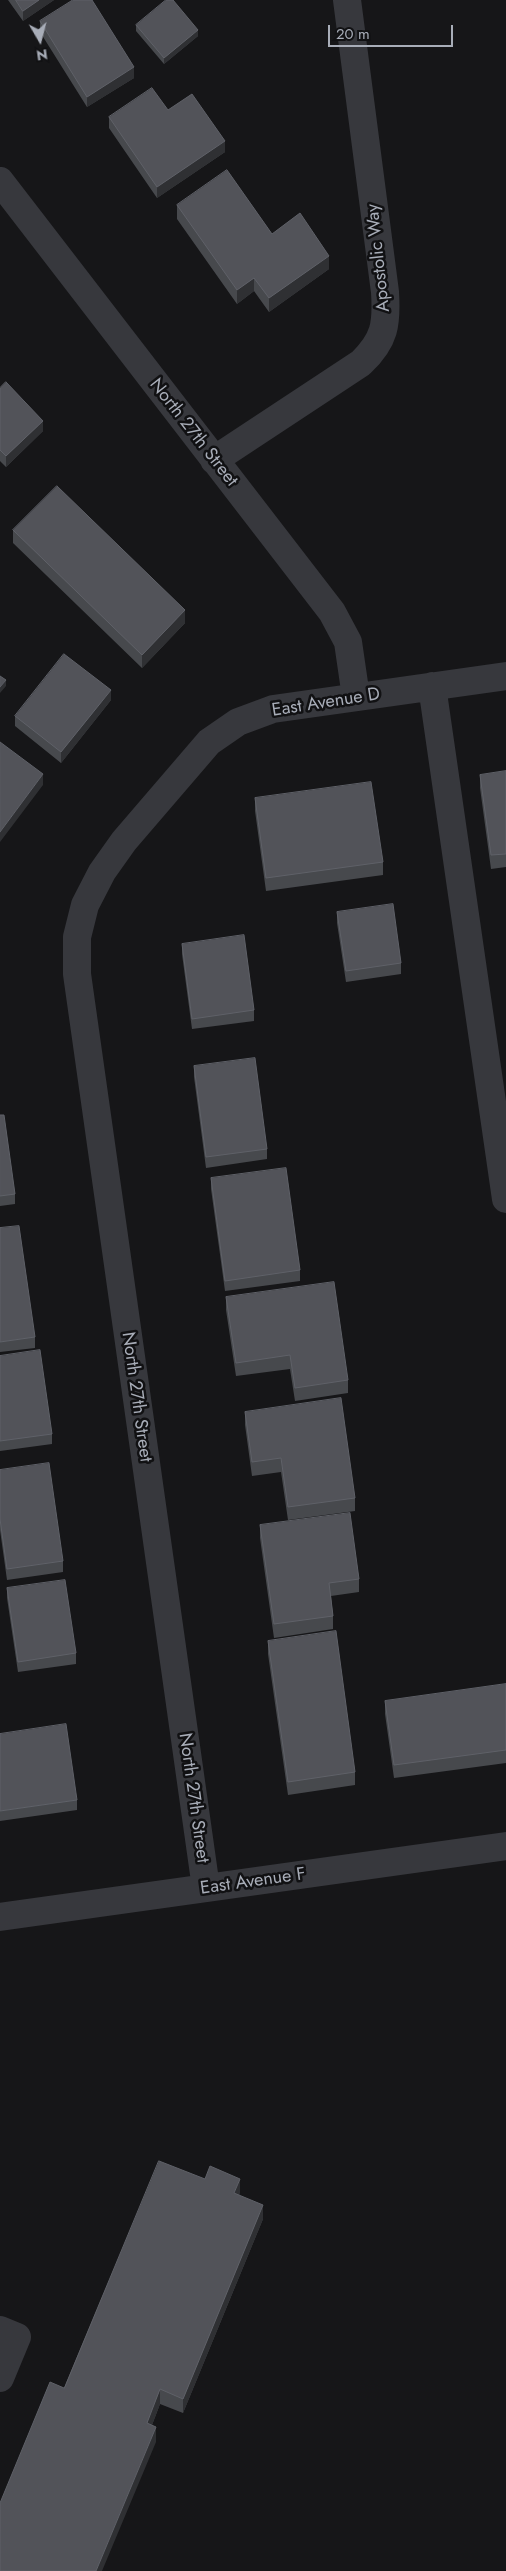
<!DOCTYPE html>
<html>
<head>
<meta charset="utf-8">
<style>
  body { margin:0 }
  #map { position:relative; width:506px; height:2571px; overflow:hidden; background:#161618; font-family:Jost,sans-serif }
  canvas { display:block }
  .north { position:absolute; left:15px; top:15px; width:50px; height:50px; -webkit-text-stroke:4px #111113; paint-order:stroke; rotate:172deg; font-size:14px; font-weight:700; line-height:20px; text-align:center; color:#a8adb8 }
  .north::after { content:''; display:block; margin:auto; width:18px; height:22px; background:#a8adb8; clip-path:polygon(50% 0,100% 100%,50% 72%,0 100%) }
  .scale { position:absolute; left:328px; top:25px; width:125px; height:22px; box-sizing:border-box; border:2px solid #a8adb8; border-top:0; padding-left:6px; font-size:15px; line-height:18px; white-space:nowrap; color:#a8adb8; -webkit-text-stroke:4px #111113; paint-order:stroke }
</style>
</head>
<body>
<div id="map">
<canvas width="506" height="2571"></canvas>
<div class="north">N</div>
<div class="scale">20 m</div>
</div>
<script>
const ctx = document.querySelector('canvas').getContext('2d');
ctx.lineJoin = 'round';
function stroke(path, color, width, dash) { ctx.strokeStyle = color; ctx.lineWidth = width; ctx.lineCap = dash ? 'butt' : 'round'; ctx.setLineDash(dash || []); ctx.stroke(path); }
function fillPath(path, color) { ctx.fillStyle = color; ctx.fill(path, 'evenodd'); }
function drawText(font, color, halo, rows, align = 'center') {
  ctx.font = font + ' Jost,sans-serif'; ctx.lineWidth = 5; ctx.setLineDash([]); ctx.textBaseline = 'middle'; ctx.strokeStyle = halo; ctx.fillStyle = color; for (const [text, x, y, turn = 0] of rows) {
    ctx.save(); ctx.translate(x, y); ctx.rotate((+turn || 0) * Math.PI / 180); ctx.textAlign = isNaN(turn) ? turn : align; if (halo) ctx.strokeText(text, 0, 0); ctx.fillText(text, 0, 0); ctx.restore();
  }
}
const minor = new Path2D(`
  M0,181L332,612L348,642L356,697
  M214,460L361,363C385,340 387,324 385,292L347,0
  M432,686L506,1199
  M206,1888L77,974V937L85,905L102,872L124,841L209,742L238,722L273,709L506,676
  M0,1917L506,1846
  M0,2330L17,2337L0,2378`);
const wall = new Path2D(`
  M8,0H54L23,21Z
  M40,21L134,78L87,107L40,32Z
  M136,25L198,36L164,64L136,31Z
  M168,110L225,152L157,198L109,128V117Z
  M177,205L272,234L329,269L269,312L254,291L237,304L177,219Z
  M0,388L43,431L6,467L0,461Z
  M13,530L185,623L142,668L13,543Z
  M111,700L61,763L15,726V716Z
  M506,771V867L491,869L480,788V775Z
  M255,798L383,862V875L266,891L255,811Z
  M337,912L401,963V974L346,982L337,923Z
  M182,944L254,1010V1021L192,1029L182,954Z
  M194,1066L267,1149V1159L206,1168L194,1077Z
  M0,1115L15,1194V1204L0,1206Z
  M211,1178L300,1270V1281L225,1291L211,1189Z
  M0,1228L35,1337V1348L0,1352Z
  M226,1297L348,1380V1393L295,1401L290,1369L236,1376L226,1310Z
  M0,1356L52,1434V1444L0,1451Z
  M245,1412L355,1498V1511L288,1520L281,1472L252,1476L245,1425Z
  M0,1470L63,1561V1572L7,1580L0,1530Z
  M260,1525L359,1579V1592L331,1596L333,1616V1629L274,1638L260,1538Z
  M7,1588L76,1653V1664L18,1672L7,1598Z
  M268,1641L355,1772V1785L288,1795L268,1654Z
  M506,1684V1763L394,1778L385,1714V1701Z
  M0,1734L77,1800V1810L0,1821Z
  M240,2193L239,2195L263,2219L183,2413L160,2404L152,2425L156,2442L64,2388Z`);
const shadedWall = new Path2D(`
  M39,0H54L23,21V11Z
  M198,30V36L164,64V58Z
  M134,67V78L87,107V97Z
  M225,141V152L157,198V187Z
  M329,256V269L269,312V298Z
  M254,278V291L237,304V290Z
  M43,421V431L6,467V456Z
  M185,610V623L142,668V655Z
  M6,680V686L0,693V687Z
  M111,690V700L61,763V752Z
  M43,774V785L0,842V832Z
  M240,2179V2193L234,2207V2193Z
  M263,2205V2219L183,2413V2399Z
  M160,2389V2404L147,2438V2423Z
  M156,2427V2442L102,2571H96Z`);
const building = new Path2D(`
  M16,0H39L23,11Z
  M73,0H92L134,67L87,97L40,21Z
  M166,0H173L198,30L164,58L136,25Z
  M152,88L168,110L192,94L225,141L157,187L109,117Z
  M227,170L272,234L300,213L329,256L269,298L254,278L237,290L177,205Z
  M6,382L43,421L6,456L0,450V388Z
  M57,486L185,610L142,655L13,530Z
  M64,654L111,690L61,752L15,716Z
  M0,676L6,680L0,687Z
  M0,742L43,774L0,832Z
  M506,771V854L491,855L480,775Z
  M371,782L383,862L266,878L255,798Z
  M393,904L401,963L346,971L337,912Z
  M244,935L254,1010L192,1019L182,944Z
  M255,1058L267,1149L206,1157L194,1066Z
  M0,1115H4L15,1194L0,1196Z
  M286,1168L300,1270L225,1281L211,1178Z
  M19,1226L35,1337L0,1342V1228Z
  M334,1282L348,1380L295,1388L290,1355L236,1363L226,1297Z
  M40,1350L52,1434L0,1441V1356Z
  M341,1398L355,1498L288,1507L281,1458L252,1462L245,1412Z
  M49,1463L63,1561L7,1569L0,1519V1470Z
  M350,1513L359,1579L329,1583L333,1616L274,1624L260,1525Z
  M65,1580L76,1653L18,1662L7,1588Z
  M336,1631L355,1772L288,1782L268,1641Z
  M506,1684V1750L394,1765L385,1701Z
  M66,1724L77,1800L0,1811V1734Z
  M159,2161L205,2179L210,2166L240,2179L234,2193L263,2205L183,2399L160,2389L147,2423L156,2427L96,2571H0V2503L50,2382L64,2388Z`);
const streetNames = [
  ["Apostolic Way",379,258,-96],
  ["North 27th Street",193,433,52],
  ["East Avenue D",326,703,-9],
  ["North 27th Street",136,1397,82],
  ["North 27th Street",193,1798,82],
  ["East Avenue F",253,1882,-8]
];
stroke(minor, '#37383d', 28);
fillPath(wall, '#47494d');
fillPath(shadedWall, '#2f3033');
fillPath(building, '#525359');
stroke(building, '#5f6168', 1);
drawText('18px', '#a8adb8', '#111113', streetNames);
</script>
</body>
</html>
